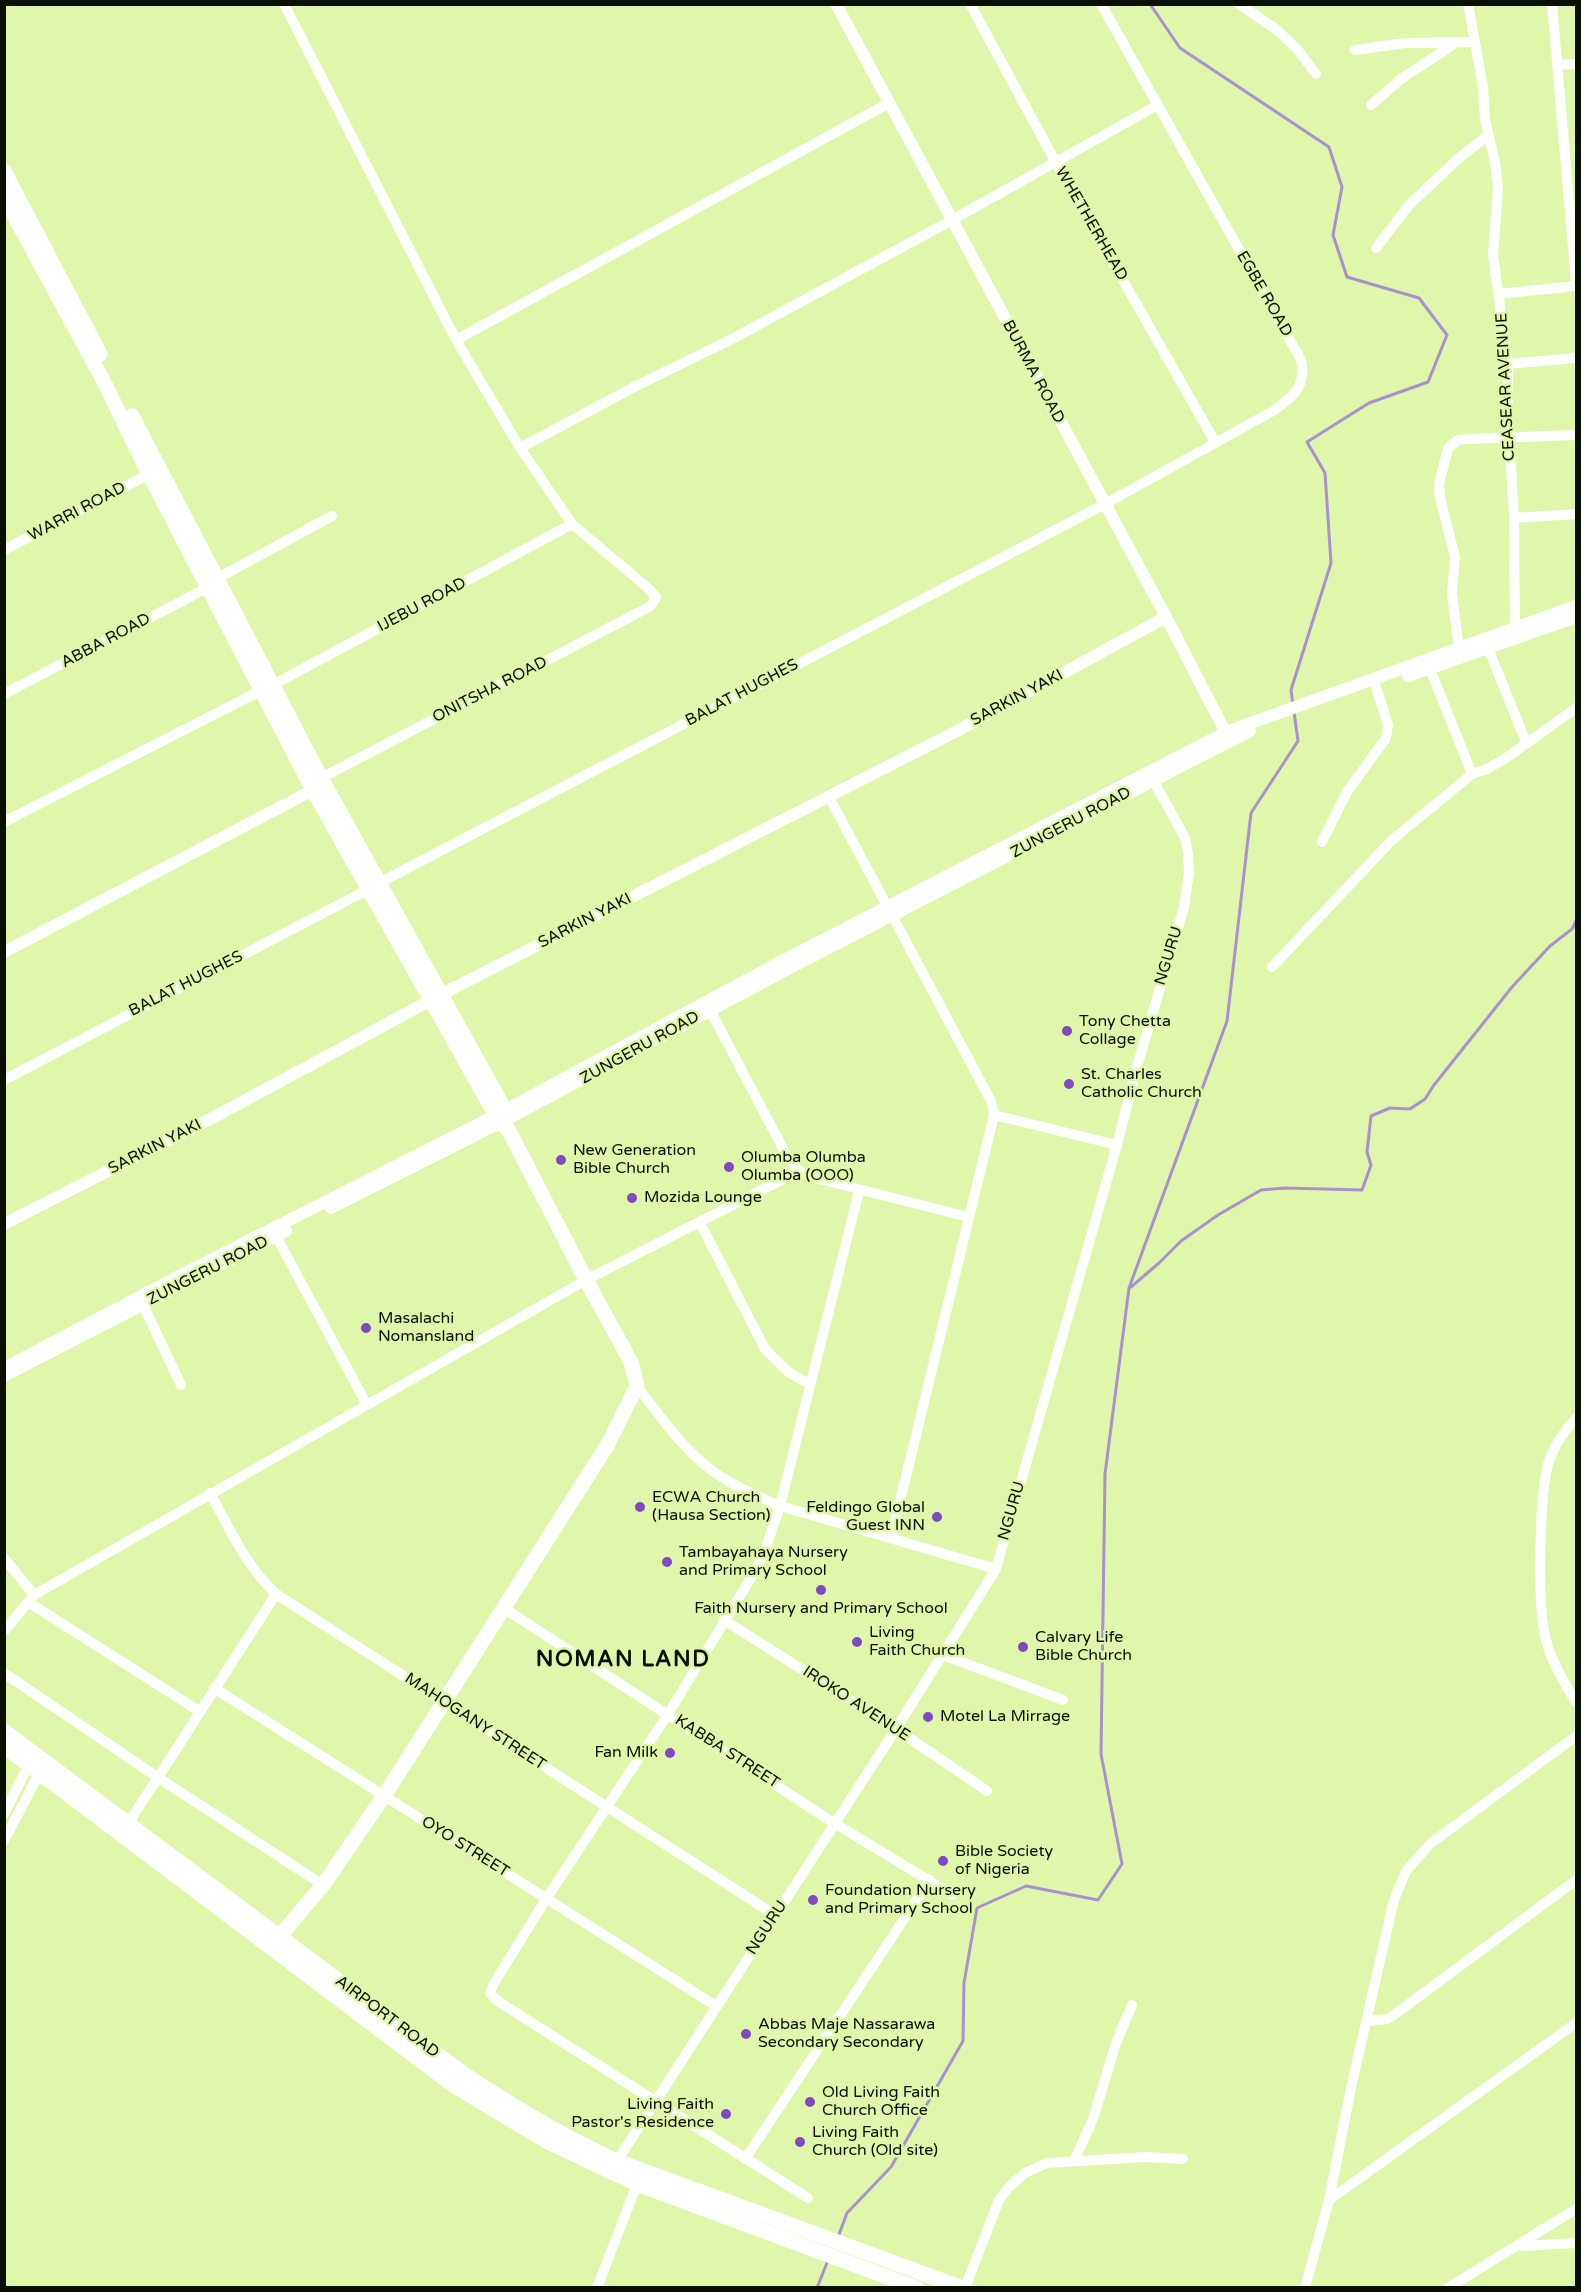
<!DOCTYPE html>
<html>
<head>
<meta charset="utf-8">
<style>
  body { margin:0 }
  #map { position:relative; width:1581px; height:2292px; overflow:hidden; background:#e0f6aa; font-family:"Varela Round",sans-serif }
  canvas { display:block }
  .frame { position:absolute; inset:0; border:6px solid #0a1000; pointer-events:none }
</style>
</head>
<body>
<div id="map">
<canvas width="1581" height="2292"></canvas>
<div class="frame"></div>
</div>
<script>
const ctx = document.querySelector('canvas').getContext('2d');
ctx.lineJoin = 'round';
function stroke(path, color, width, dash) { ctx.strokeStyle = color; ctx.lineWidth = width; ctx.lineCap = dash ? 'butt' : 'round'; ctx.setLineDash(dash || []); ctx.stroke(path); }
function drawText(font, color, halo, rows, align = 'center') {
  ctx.font = font + ' "Varela Round",sans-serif'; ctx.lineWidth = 5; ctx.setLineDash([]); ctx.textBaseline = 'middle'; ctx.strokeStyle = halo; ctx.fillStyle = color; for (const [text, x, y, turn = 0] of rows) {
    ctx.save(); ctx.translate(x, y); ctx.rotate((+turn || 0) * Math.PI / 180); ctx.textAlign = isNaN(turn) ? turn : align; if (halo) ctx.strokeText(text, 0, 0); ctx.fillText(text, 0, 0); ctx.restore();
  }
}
const stream = new Path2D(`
  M1150,4L1180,48L1329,147L1342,187L1333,235L1347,277L1419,298L1447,335L1428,382L1369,403L1307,442L1325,473L1331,563L1291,690L1293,705
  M1131,1287L1159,1263L1181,1241L1218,1215L1261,1190L1285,1188L1362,1190L1371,1165L1367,1152L1371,1116L1390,1108L1410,1109L1425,1099L1434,1085L1512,987L1550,946L1572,929L1576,921
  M838,2237L847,2213L891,2167L963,2041L964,1983L977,1908L1026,1886L1098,1900L1122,1864L1101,1754L1105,1474L1129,1288L1227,1021L1251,813L1298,741L1294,712
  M817,2288L828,2260`);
const minor = new Path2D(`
  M284,4L456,340L520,448L572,524L649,589L656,597L651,606L321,778
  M970,4L1055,161L1215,442
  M1239,4L1277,30L1297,49L1316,74
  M1468,4L1483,87L1485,120L1495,162L1498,187L1493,255L1508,364V415L1514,518L1515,629
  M1552,4L1576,283
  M1355,50L1405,43L1474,42
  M1558,65L1576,64
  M1371,105L1401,79L1454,44
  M1376,248L1409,205L1459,158L1488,135
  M1499,294L1576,286
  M456,340L889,103
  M1508,364L1576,358
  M520,448L638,385L734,338L952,220L1156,106
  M1514,518L1576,514
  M4,550L149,474
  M216,579L332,516
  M1488,648L1526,742
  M1459,649L1452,593L1455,557L1440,498L1439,484L1448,448L1458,440L1468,439L1576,435
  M1430,669L1472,774
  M271,686L572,524
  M4,694L207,588
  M829,797L991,1101L994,1115L891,1538
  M4,822L260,691
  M1322,842L1347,792L1386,738L1388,725L1376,687
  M379,883L1105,504L1273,411C1293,397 1307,386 1301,360L1101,4
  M1272,967L1392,840L1472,774L1487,769L1509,756L1576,708
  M710,1010L789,1160L799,1171L819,1179L968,1217
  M4,1080L369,889
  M994,1115L1117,1145
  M700,1223L765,1349L788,1372L809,1384
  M276,1236L367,1405
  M143,1305L181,1385
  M637,1386C660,1416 682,1449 714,1472C734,1486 757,1496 780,1506L996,1569
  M1576,1418C1566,1429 1554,1446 1549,1461C1539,1492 1537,1609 1546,1640C1552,1663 1564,1682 1576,1702
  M210,1493C229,1528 246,1566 276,1594L775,1915
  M4,1558L34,1595
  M28,1602L199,1711
  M502,1607L834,1823L953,1895
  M724,1620L896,1729L987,1791
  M4,1631L34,1595L586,1280L799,1171
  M943,1655L1063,1700
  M4,1673L157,1777L323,1885
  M214,1688L716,2006
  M4,1814L31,1760
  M128,1824L276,1594
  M4,1841L43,1766
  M1368,2021L1387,2019L1394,2015L1576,1880
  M745,2159L930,1880
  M617,2161L896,1729L996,1569L1117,1145L1136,1070L1184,907L1189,873L1188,854L1185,838L1153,780
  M1074,2161L1093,2119L1116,2043L1132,2005
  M808,2198L496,2000L490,1993L493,1985L546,1899L668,1714L754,1573L764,1553L780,1506L859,1191
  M1329,2200L1576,2023
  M1522,2246L1576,2243
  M597,2288L639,2179
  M965,2288L999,2200L1009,2187L1025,2173L1047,2163L1145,2157L1183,2159
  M1305,2288L1329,2200L1352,2083L1394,1900L1406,1871L1430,1844L1576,1736
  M1448,2288L1576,2209`);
const tertiary = new Path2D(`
  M836,4L1166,617L1229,739
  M1408,676L1576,617
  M4,952L313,790
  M331,1208L500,1123L788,969L1250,731
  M4,1224L218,1115L442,994L957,731L1166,617
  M4,1368L179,1276L496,1115L778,963L1226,732L1576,606
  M4,1376L286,1231`);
const secondary = new Path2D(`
  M4,171L100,354
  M4,197L102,378L149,474L313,790L500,1123L508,1129L586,1280L631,1362L637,1386L608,1444L384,1796L323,1885L279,1937
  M132,416L321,778L501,1103
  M4,1731L461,2072C512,2106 562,2136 617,2161L963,2288
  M4,1746L453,2085L548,2142L637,2184L917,2288`);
const markers = [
  [1067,1031,6,"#7f49c0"],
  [1069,1084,6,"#7f49c0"],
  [561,1160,6,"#7f49c0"],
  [729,1167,6,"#7f49c0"],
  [632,1198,6,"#7f49c0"],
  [366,1328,6,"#7f49c0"],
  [640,1507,6,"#7f49c0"],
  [937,1517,6,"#7f49c0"],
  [667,1562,6,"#7f49c0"],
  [821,1590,6,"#7f49c0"],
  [857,1642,6,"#7f49c0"],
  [1023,1647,6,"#7f49c0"],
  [928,1717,6,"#7f49c0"],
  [670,1753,6,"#7f49c0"],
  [943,1861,6,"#7f49c0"],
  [813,1900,6,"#7f49c0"],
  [746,2034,6,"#7f49c0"],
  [810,2102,6,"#7f49c0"],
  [726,2114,6,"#7f49c0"],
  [800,2142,6,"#7f49c0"]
];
const streetNames = [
  ["WHETHERHEAD",1091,224,60],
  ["EGBE ROAD",1264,294,60],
  ["BURMA ROAD",1033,372,62],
  ["CEASEAR AVENUE",1506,387,-93],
  ["WARRI ROAD",77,512,-28],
  ["IJEBU ROAD",422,605,-28],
  ["ABBA ROAD",106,641,-28],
  ["ONITSHA ROAD",490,690,-27],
  ["BALAT HUGHES",742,693,-28],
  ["SARKIN YAKI",1017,698,-28],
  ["ZUNGERU ROAD",1071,823,-28],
  ["SARKIN YAKI",585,921,-27],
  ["NGURU",1169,956,-73],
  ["BALAT HUGHES",186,984,-27],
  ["ZUNGERU ROAD",640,1048,-29],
  ["SARKIN YAKI",155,1147,-27],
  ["ZUNGERU ROAD",208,1271,-27],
  ["NGURU",1012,1511,-74],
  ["IROKO AVENUE",856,1704,33],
  ["MAHOGANY STREET",475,1722,33],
  ["KABBA STREET",727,1752,33],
  ["OYO STREET",465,1847,32],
  ["NGURU",767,1928,-57],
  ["AIRPORT ROAD",387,2017,37]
];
const poiNames = [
  ["Tony Chetta",1079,1022],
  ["Collage",1079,1040],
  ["St. Charles",1081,1075],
  ["Catholic Church",1081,1093],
  ["New Generation",573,1151],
  ["Bible Church",573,1169],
  ["Olumba Olumba",741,1158],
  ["Olumba (OOO)",741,1176],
  ["Mozida Lounge",644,1198],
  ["Masalachi",378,1319],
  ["Nomansland",378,1337],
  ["ECWA Church",652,1498],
  ["(Hausa Section)",652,1516],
  ["Feldingo Global",925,1508,"right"],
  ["Guest INN",925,1526,"right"],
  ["Tambayahaya Nursery",679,1553],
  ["and Primary School",679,1571],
  ["Faith Nursery and Primary School",821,1609,"center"],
  ["Living",869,1633],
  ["Faith Church",869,1651],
  ["Calvary Life",1035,1638],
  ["Bible Church",1035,1656],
  ["Motel La Mirrage",940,1717],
  ["Fan Milk",658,1753,"right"],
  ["Bible Society",955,1852],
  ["of Nigeria",955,1870],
  ["Foundation Nursery",825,1891],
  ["and Primary School",825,1909],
  ["Abbas Maje Nassarawa",758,2025],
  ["Secondary Secondary",758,2043],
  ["Old Living Faith",822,2093],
  ["Church Office",822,2111],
  ["Living Faith",714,2105,"right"],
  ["Pastor's Residence",714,2123,"right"],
  ["Living Faith",812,2133],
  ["Church (Old site)",812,2151]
];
const districtNames = [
  ["NOMAN LAND",623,1660]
];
stroke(stream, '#a891ce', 3);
stroke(minor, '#fff', 10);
stroke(tertiary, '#fff', 12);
stroke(secondary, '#fff', 15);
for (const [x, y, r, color] of markers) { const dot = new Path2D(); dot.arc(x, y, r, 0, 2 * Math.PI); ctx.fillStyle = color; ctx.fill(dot); stroke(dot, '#e0f6aa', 2); }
drawText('16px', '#0a1000', '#e0f6aa', streetNames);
drawText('16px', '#0a1000', '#e0f6aa', poiNames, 'left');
ctx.letterSpacing = '1.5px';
drawText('bold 22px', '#0a1000', '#e0f6aa', districtNames);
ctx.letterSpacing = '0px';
</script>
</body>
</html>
